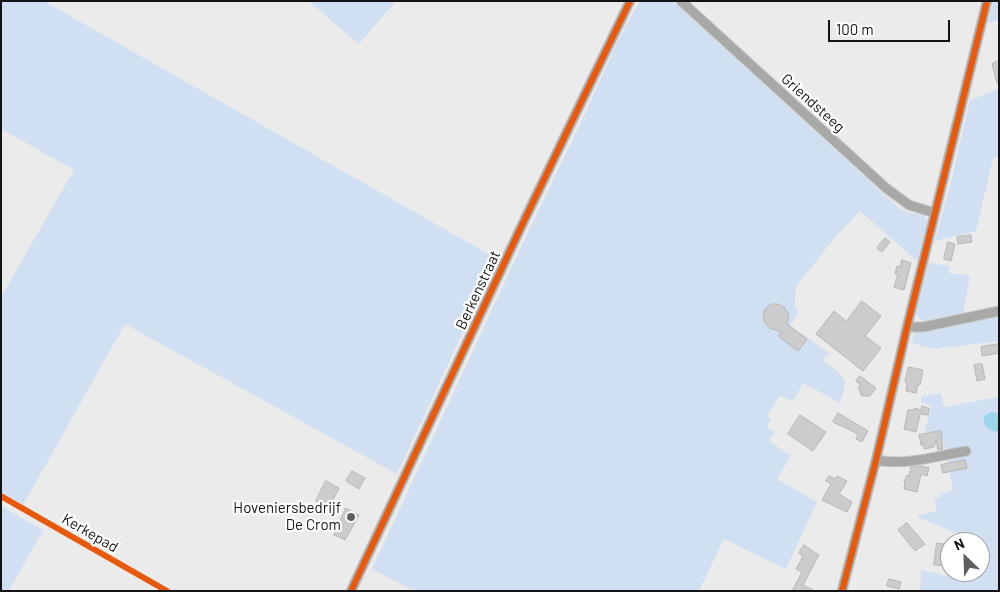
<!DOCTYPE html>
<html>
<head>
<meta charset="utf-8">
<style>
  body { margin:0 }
  #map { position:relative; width:1000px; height:592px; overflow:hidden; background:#ebebeb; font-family:Barlow,sans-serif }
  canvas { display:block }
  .frame { position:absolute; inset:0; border:2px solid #141414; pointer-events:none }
  .north { position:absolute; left:940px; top:532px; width:50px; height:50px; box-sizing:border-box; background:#fff; border:1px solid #a1a1a1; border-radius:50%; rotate:336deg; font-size:14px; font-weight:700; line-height:20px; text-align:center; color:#141414 }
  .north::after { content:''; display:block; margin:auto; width:18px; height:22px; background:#5f5f5f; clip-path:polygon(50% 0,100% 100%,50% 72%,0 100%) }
  .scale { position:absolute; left:828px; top:20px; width:122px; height:22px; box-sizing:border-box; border:2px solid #141414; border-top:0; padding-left:6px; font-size:15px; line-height:18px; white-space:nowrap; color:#141414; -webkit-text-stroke:4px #fff; paint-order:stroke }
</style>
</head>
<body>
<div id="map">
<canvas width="1000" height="592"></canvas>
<div class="frame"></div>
<div class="north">N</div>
<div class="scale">100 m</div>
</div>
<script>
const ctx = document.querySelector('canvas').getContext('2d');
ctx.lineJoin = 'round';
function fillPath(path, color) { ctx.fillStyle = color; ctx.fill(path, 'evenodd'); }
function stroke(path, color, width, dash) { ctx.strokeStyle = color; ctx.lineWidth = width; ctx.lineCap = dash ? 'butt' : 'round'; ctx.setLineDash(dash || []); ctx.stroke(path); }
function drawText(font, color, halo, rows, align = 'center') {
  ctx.font = font + ' Barlow,sans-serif'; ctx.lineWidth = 4.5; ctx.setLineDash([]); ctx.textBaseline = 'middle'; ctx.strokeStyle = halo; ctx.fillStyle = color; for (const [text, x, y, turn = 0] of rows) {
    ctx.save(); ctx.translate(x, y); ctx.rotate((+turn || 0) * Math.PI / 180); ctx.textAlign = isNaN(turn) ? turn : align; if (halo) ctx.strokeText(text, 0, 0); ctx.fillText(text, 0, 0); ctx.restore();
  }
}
const green = new Path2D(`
  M1,1H44L497,259L397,474L125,324L23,505L1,492V297L74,170L1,129Z
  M308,1H396L359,44Z
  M640,1H673L900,209L909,213L924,215L927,223L917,261L860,211L832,241L796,287L795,308L799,312L790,326L829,353L823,360C830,366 845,374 845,383C845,390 841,397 840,403L803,383L793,401L780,396L767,416L771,419L767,427L775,432L769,441L791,456L777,479L817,502L786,569L724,539L699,591H414L372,569L520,249L581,122L618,41Z
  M993,1H999V20L988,23Z
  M999,89V157L993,158L976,231L935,241L950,186L970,100Z
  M929,263L949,266V273L970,276L963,313L923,321L917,317V309Z
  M999,316V341L934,349L911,343L915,332Z
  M941,393L944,407L999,397V591H920L921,570L947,576L950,564V572H980V542H955L957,533L919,518L918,515L937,511L934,499L941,497L940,494L953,490L943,440L934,442L936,434L925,432L931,405L921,402L922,396Z
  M1,506L43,530L9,591H1Z`);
const water = new Path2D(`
  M991,412L999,413V432L992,431L986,427L984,421V416Z`);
const building = new Path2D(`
  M999,61V83H997L992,64Z
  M971,235L972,242L958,244L957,237Z
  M885,238L890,242L882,252L877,248Z
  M948,242L955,244L951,261L944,259Z
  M902,260L911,263L904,290L894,287L898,274H895L897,266L900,267Z
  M862,301L881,316L865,336L881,348L863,371L816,334L834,311L846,321Z
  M772,304H778L785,308L789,316L787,324L807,339L798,351L778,336L782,332L769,328L765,323L763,317L764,312L766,308Z
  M999,344V353L982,356L981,347Z
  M982,364L985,379L977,381L974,365Z
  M909,367L923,370L920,385L918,384L916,393L906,391L907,383L905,382Z
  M860,376L876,388L870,396H863L861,395L860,390L858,389L860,385L856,381Z
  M922,406L929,408L928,415L920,414L916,432L904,429L908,410H914V408L921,410Z
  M838,413L868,431L862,442L856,439L858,434L833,422Z
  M800,415L826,432L813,451L788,434Z
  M941,431L943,449L938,450L936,440L934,447L924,449V445H921L919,435Z
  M965,460L967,468L943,473L941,465Z
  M922,466L929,468L927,476L921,474L917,492L904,489L905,479H906L907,475L909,476L911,467Z
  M352,471L365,478L359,489L346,481Z
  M829,476L835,479L837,476L847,481L839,494L852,502L847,512L822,500L831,484L826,481Z
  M326,481L339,488L331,504L325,501L323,505L316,501Z
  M346,508L359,515L345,540L334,535Z
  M907,523L925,544L915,551L898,530Z
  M937,543L950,545L948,566L934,565Z
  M804,545L819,555L803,585L815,591H792L802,572L796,569L803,556L799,553Z
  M889,579L901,582L899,589L887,586Z`);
const street = new Path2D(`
  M681,1L886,188L909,205L935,213
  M907,327H923L999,311
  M876,460C905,466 937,456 966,451
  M351,591L522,225L630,1
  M842,591L876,460L907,327L987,1`);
const cycleway = new Path2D(`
  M1,496L167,591
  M351,591L522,225L630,1
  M842,591L876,460L907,327L987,1`);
const markers = [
  [351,517,5,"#5f5f5f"]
];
const streetNames = [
  ["Griendsteeg",813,103,42],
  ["Berkenstraat",478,290,-65],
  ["Kerkepad",90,533,30]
];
const poiNames = [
  ["Hoveniersbedrijf",341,508],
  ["De Crom",341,525]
];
fillPath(green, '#d0dff2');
fillPath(water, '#9bd6ed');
fillPath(building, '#cdcccd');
stroke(building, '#b6b6b6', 1);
stroke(street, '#c9c9c9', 11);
stroke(street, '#a8a8a7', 9);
stroke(cycleway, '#e8590c', 6);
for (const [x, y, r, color] of markers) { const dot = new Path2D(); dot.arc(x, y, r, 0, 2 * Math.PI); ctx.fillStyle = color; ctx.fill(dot); stroke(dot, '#fff', 2); }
drawText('15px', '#141414', '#fff', streetNames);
drawText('15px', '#141414', '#fff', poiNames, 'right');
</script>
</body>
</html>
